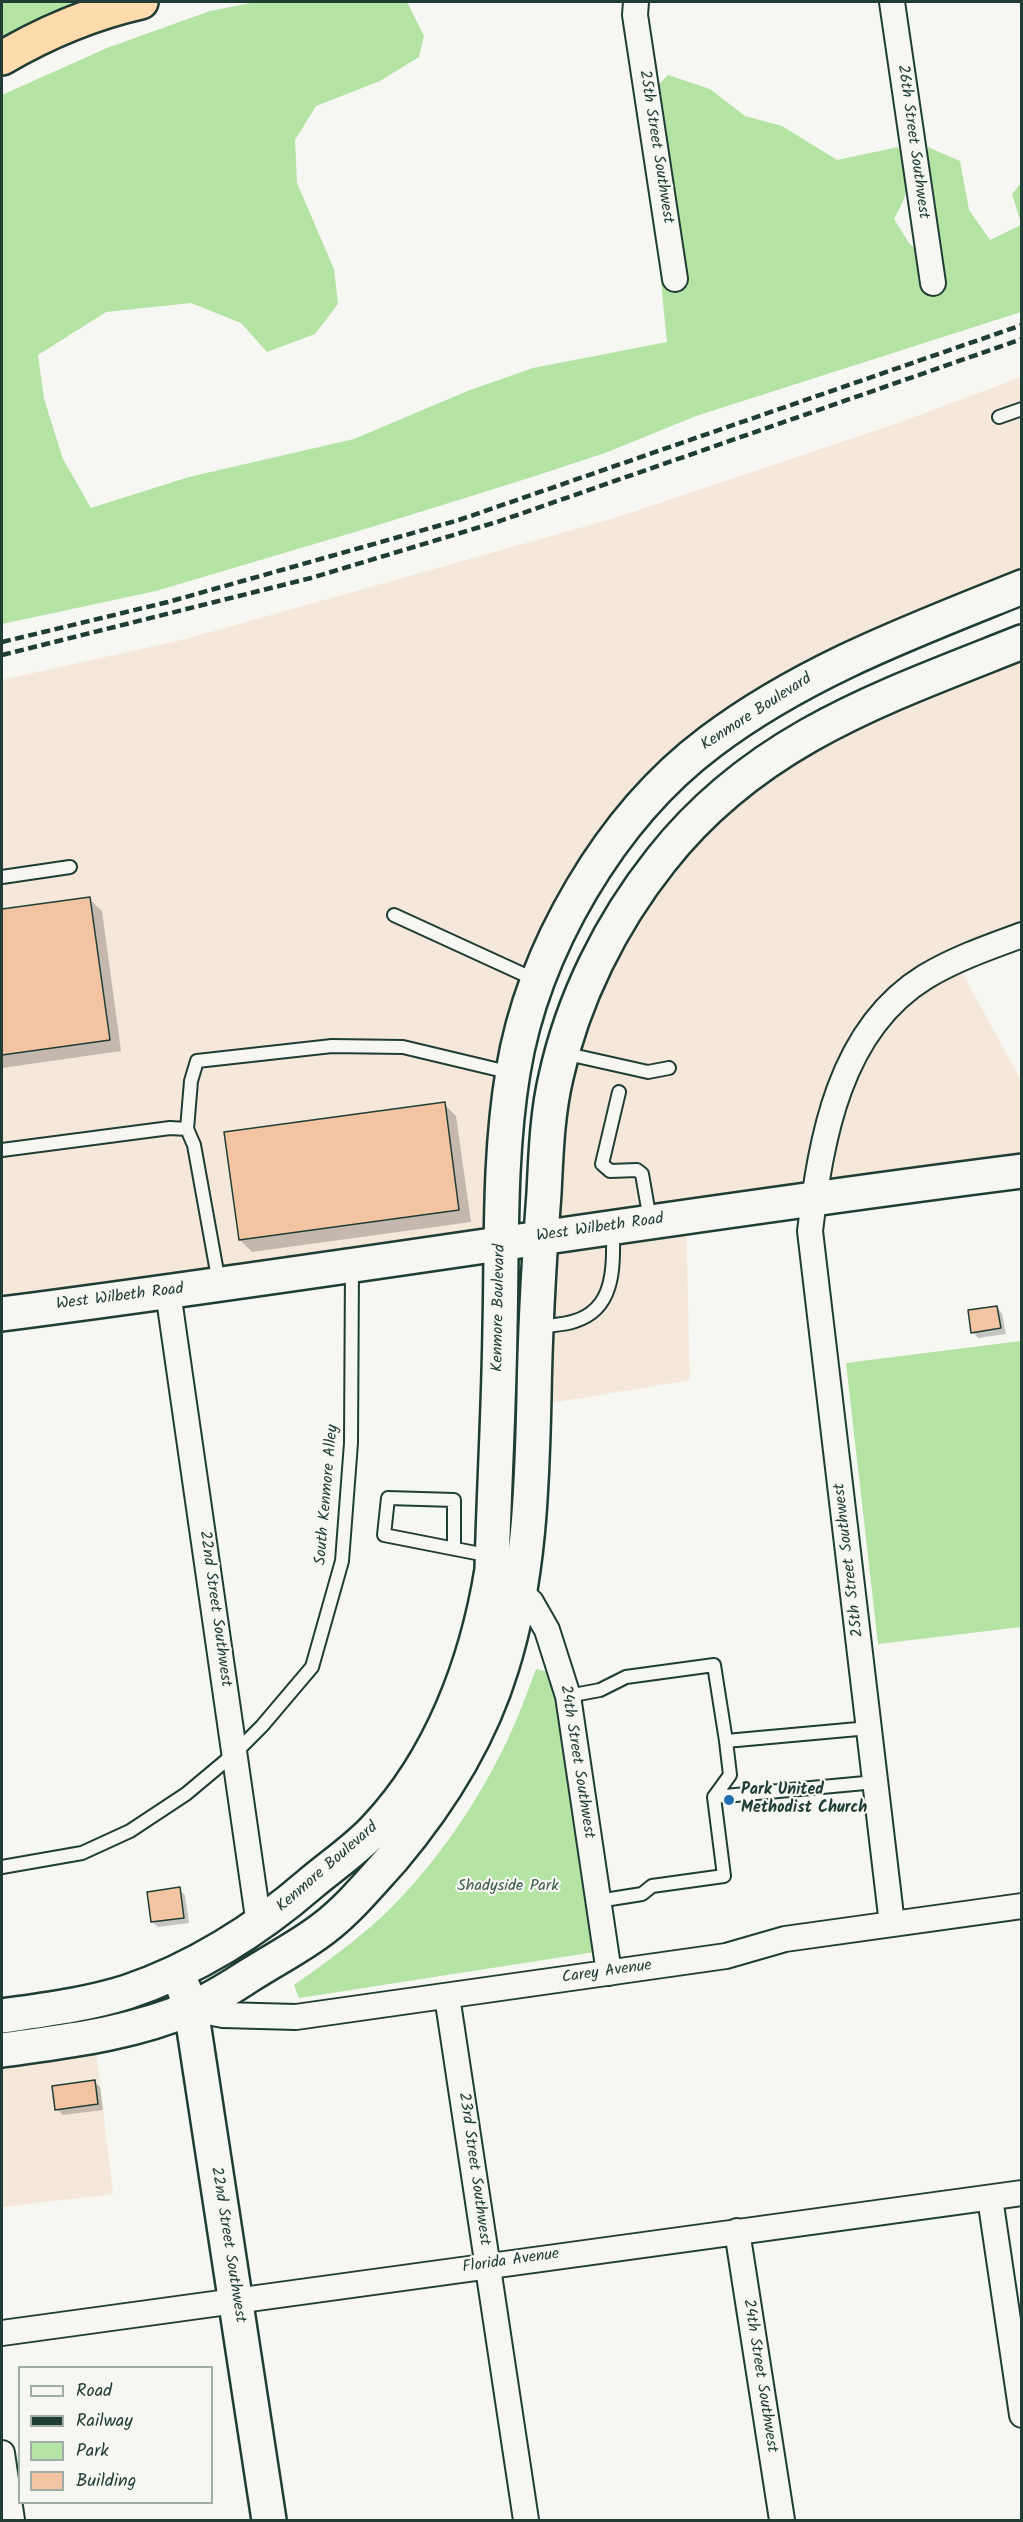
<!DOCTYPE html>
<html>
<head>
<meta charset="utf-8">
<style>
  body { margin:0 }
  #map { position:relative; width:1023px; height:2522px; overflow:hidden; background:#f6f6f2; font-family:Kalam,sans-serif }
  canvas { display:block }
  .frame { position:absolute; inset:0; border:3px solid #1f3d34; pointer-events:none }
  .legend { position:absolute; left:18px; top:2366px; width:195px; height:138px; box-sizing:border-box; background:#f6f6f2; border:2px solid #a0aca6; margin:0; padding:8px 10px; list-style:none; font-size:18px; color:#1f3d34 }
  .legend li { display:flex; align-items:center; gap:12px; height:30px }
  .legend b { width:30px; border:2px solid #a0aca6 }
</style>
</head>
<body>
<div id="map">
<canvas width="1023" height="2522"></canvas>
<div class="frame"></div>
<ul class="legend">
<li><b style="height:8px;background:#f6f6f2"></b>Road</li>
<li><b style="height:8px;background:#1f3d34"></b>Railway</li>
<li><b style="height:16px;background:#b3e4a4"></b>Park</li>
<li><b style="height:16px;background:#f2c4a1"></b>Building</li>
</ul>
</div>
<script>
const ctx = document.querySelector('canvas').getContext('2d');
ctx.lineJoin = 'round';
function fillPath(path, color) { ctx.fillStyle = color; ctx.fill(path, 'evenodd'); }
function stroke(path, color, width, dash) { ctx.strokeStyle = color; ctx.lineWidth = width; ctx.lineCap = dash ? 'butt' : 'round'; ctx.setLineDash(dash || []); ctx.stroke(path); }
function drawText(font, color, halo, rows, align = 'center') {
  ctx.font = font + ' Kalam,sans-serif'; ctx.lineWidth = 4.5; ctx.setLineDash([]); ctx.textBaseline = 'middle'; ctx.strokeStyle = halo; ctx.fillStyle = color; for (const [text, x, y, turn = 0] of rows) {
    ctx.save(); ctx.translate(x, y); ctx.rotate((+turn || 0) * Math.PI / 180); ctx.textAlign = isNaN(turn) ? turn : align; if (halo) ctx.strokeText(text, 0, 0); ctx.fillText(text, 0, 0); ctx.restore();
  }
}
const built = new Path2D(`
  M1021,377V587L920,628L682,766L539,981L501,1243L2,1313V680L186,639L615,518L898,423Z
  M1021,642V933L956,962L1021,1080V1171L540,1237L583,992L724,793Z
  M686,1224L690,1380L544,1404L547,1244Z
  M94,2035L113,2194L2,2207V2050Z`);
const green = new Path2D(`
  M2,2H88L2,46Z
  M256,2H407L424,36L419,57L380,81L316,106L295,140L297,183L334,269L338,304L315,334L267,352L241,323L191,303L106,312L38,355L44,399L63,459L91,508L189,477L354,439L470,390L533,368L667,342C658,261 654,179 647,97L668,75L710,89L745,116L782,126L837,160L898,147C911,178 911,189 894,219L909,243L929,260L925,173L928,147L960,161L969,210L990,240L1021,225V312L696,416L605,453L529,478L375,526L156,591L2,624V95L107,48L210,11Z
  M1021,183H1022L1021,223L1012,194Z
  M1021,1341V1627L878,1644L846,1363Z
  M536,1669L552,1673L595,1952L299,1998L294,1985C328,1961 363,1936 393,1906C439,1859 479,1800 507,1741C518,1718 527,1693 536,1669Z`);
const shadow = new Path2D(`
  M89,899L102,911L121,1051L2,1068V911Z
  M444,1104L456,1116L471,1222L252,1252L240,1240Z
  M996,1307L1002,1313L1006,1334L978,1338L973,1332Z
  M179,1889L185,1895L189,1923L158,1927L152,1921Z
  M94,2082L100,2087L103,2110L63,2115L57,2109Z`);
const building = new Path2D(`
  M90,897L110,1040L2,1055V909Z
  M445,1102L459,1210L239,1240L224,1132Z
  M997,1306L1001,1328L971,1333L968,1310Z
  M180,1887L184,1918L151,1922L147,1892Z
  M95,2080L98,2104L55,2110L52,2086Z`);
const lane = new Path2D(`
  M999,417L1022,409
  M2,877L70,867
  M394,915L538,981
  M563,1053L648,1072L669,1068
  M619,1092L602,1164L610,1171L637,1170L642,1174L650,1220
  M187,1129L191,1081L197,1061L332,1046L403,1047L512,1073
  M2,1150L170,1128L187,1129L194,1145L219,1283
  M538,1327C550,1325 564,1325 575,1321C617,1308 613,1263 613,1228
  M454,1548V1500L388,1498L384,1535L491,1556
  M568,1696L600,1690L626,1677L714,1665L726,1741L869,1728
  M714,1797L730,1775L726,1741
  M2,1867L82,1853L130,1831L186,1794L235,1753L262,1726L312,1667L342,1561L351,1443L352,1266
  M598,1901L642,1894L652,1886L724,1876L714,1797L876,1782`);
const street = new Path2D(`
  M636,2L635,15L675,279
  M892,2L933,283
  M168,1292L259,1925
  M508,1592H520L531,1602L547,1630L568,1696L609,1973
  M892,1924L810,1231C821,1139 839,1030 925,977C955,959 989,947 1022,935
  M447,1996L526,2520
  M191,2009L223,2015L296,2017L726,1956L785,1939L1022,1906
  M990,2198L1022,2415
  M737,2231L782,2520
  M2,2333L1022,2193
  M2,2453L12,2520`);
const secondary = new Path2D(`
  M2,1314C342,1270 681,1214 1022,1171
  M184,1989L191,2009L269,2520
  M2,2016C43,2010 86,2005 127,1992C193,1970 257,1930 310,1884C331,1866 357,1849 376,1828C441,1759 477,1663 492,1570C494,1489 499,1409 500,1327C502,1243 499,1156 513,1072C533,950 610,817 710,742C804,671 913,631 1022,587
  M2,2050C65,2041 131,2034 191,2008C212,2000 231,1987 250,1975C275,1959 301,1946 324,1928C349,1909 371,1882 392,1859C441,1801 480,1739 502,1666C529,1580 532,1487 534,1397C535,1329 539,1261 544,1193C546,1155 547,1115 556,1077C573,999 611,923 661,860C756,739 884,697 1022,642`);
const highway = new Path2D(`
  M2,58C45,33 92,13 141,2`);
const rail = new Path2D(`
  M2,642L168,602L459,520L1022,325
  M2,655L311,578L500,521L1022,339`);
const markers = [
  [729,1800,6,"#1f6fb2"]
];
const streetNames = [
  ["26th Street Southwest",912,142,82],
  ["25th Street Southwest",655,147,81],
  ["Kenmore Boulevard",757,713,-33],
  ["West Wilbeth Road",600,1229,-8],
  ["West Wilbeth Road",120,1298,-7],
  ["Kenmore Boulevard",500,1308,-89],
  ["South Kenmore Alley",328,1495,-85],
  ["25th Street Southwest",850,1560,-97],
  ["22nd Street Southwest",214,1609,82],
  ["24th Street Southwest",576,1762,81],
  ["Kenmore Boulevard",328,1868,-41],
  ["Carey Avenue",607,1973,-8],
  ["23rd Street Southwest",473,2169,82],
  ["22nd Street Southwest",227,2245,81],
  ["Florida Avenue",511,2262,-8],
  ["24th Street Southwest",759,2376,81]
];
const poiNames = [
  ["Park United",741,1791],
  ["Methodist Church",741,1809]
];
const parkNames = [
  ["Shadyside Park",508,1887]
];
fillPath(built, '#f5e7da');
fillPath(green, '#b3e4a4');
fillPath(shadow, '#0003');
fillPath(building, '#f2c4a1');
stroke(building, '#1f3d34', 1.5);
stroke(lane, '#1f3d34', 16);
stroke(street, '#1f3d34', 28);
stroke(secondary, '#1f3d34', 38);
stroke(highway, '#1f3d34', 38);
stroke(lane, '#f6f6f2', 12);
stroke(street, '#f6f6f2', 24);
stroke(secondary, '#f6f6f2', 33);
stroke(highway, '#fedbac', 33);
stroke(rail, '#1f3d34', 4.5, [9, 4.5]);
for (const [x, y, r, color] of markers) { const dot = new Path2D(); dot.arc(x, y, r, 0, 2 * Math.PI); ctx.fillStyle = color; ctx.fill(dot); stroke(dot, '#f6f6f2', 2); }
drawText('16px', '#1f3d34', '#f6f6f2', streetNames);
drawText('bold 16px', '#1f3d34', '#f6f6f2', poiNames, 'left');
drawText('16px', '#3d5e4a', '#f6f6f2', parkNames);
</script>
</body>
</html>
